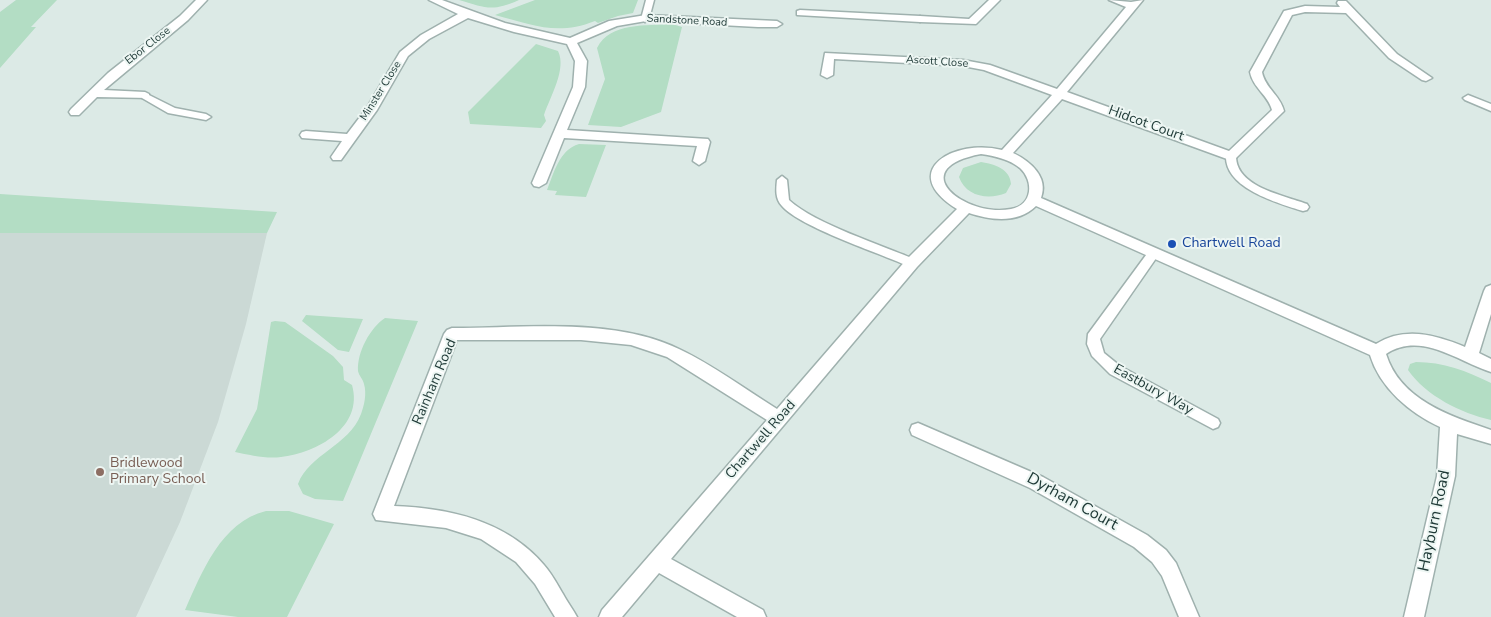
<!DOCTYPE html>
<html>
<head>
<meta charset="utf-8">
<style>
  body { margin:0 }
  canvas { display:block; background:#dceae6 }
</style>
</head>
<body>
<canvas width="1491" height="617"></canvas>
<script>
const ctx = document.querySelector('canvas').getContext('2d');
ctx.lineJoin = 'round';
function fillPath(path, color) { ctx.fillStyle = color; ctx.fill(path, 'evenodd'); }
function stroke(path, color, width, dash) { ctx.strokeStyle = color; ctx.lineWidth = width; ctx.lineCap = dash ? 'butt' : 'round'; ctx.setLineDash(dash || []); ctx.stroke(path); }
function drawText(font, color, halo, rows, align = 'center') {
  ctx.font = font + ' "Nunito Sans",sans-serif'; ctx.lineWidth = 4; ctx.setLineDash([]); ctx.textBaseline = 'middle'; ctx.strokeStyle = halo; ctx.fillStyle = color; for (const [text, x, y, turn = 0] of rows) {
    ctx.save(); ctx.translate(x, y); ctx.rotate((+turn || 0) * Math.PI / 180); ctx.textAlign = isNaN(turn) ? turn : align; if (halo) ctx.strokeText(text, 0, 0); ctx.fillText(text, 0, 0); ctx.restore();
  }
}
const built = new Path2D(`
  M73,232L267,233L246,324L218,422L180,522L136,617H0V233Z`);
const green = new Path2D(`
  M16,0H57L31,27H36L0,68V12Z
  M459,0H519C492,12 486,8 459,0Z
  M535,0H638L633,13L618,16L598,23L595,21C557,36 533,25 495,15Z
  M672,24L682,27L661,112L621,127L588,125L605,79L597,48C610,22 647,26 672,24Z
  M536,44L558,51C567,69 550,97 544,115L546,121L541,128L470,124L468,112Z
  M579,144L606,145L586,197L555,195L557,191L547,190C554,173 559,150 579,144Z
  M981,162C995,164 1010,169 1011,184L1006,193C989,200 966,197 959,177L963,168Z
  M0,194L277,212L267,233H0Z
  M306,315L363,319L349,352L338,350L302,321Z
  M385,318L418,321L343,501L315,499L303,494L298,484C309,454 349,446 361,414C364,406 367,394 364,384C363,379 359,376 358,371C357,352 370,328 385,318Z
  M275,321L285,322L333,356L343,367L344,380L352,385C364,427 317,453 281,457C266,459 250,455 235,452L257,409L271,322Z
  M1416,362C1443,362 1467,371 1491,383V420C1461,413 1426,396 1408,370L1410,364Z
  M266,511H289L334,524L287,617H238L185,610C202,572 221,522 266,511Z`);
const service = new Path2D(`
  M646,0H654L649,19L645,22L641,19Z
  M800,10L920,16L924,19L920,22L797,15V11Z
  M145,93L175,108L206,114L211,117L206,120L168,113L142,98V94Z
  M1468,95L1491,104V111L1465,100L1463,98Z
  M1231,153L1236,156C1236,187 1283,195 1307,204L1309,207L1307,210L1303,211C1277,203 1225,188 1226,156Z
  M782,176L787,180L789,200C815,224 882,245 916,260L918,263L916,266H908C879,253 800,227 782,206C775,199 776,189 777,180Z
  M1153,250L1159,254L1100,339L1104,353L1120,366L1218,419L1220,423L1218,427L1213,429L1110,374L1092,356L1087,344L1088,334L1149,251Z`);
const minor = new Path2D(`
  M196,0H207L188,20L104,90L145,92L149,94V98L97,97L79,115H71L69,112L71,109L108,73L180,16Z
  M429,0H442L505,23L570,38L609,21L646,15L777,21L782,24L777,27H758L646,21L617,26L577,43L587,61L585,87L567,130L708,139L710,142L705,161L699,165L693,161L697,146L564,138L546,183L539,187L534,186L532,183L573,87L575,61L567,44L514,32L468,18L429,39L408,56L377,110L341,160H333L331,157L342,141L302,138L300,135L302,132L306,131L347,134L366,109L400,52L421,35L458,14Z
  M989,0H1000L976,24L920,22L915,19L920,16L969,19Z
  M1109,0L1131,2L1143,0L1067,92L1229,151L1272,110C1268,95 1253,88 1250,72L1284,11L1305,6L1340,7L1337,3L1338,1H1346L1397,54L1432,78L1426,81L1422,80L1389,58L1346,13L1305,12L1292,15L1262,72C1265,88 1280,95 1284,111L1235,159H1227L1062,99L1013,153C1030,161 1049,177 1041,198L1376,344C1405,326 1436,335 1465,347L1484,291L1486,287L1491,285V314L1479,353L1491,359V372C1457,361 1421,331 1386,354C1400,400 1450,416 1491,430V444L1457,434L1455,476L1424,617H1404L1437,476L1440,427C1410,413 1380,388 1370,355L1036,206C1018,224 990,220 969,213L917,267L671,559L763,610L766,617H737L659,573L622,617H599L602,610L767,420L667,357L631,345L581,340H457L394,506C450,508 507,521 544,565C552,574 557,584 563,594C567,602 573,609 577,617H555L535,584L516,562L481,539L446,528L376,520L373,514L444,334L447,330L452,328C523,328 614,317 679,349C713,365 745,389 777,409L907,259L957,209C896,171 955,138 1002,150L1052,95L984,70L963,66L834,59L833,75L827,78L821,75L825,53L963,60L990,65L1057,89L1126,7ZM981,154C995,156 1009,159 1020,168C1034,181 1033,205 1011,209C966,218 902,169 981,154Z
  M918,423L1043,477L1147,535L1166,550L1176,563L1199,617H1179L1162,576L1152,562L1134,547L1030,488L912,435L910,430L912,425Z`);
const markers = [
  [1172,244,5,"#1a4fb4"],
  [100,472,5,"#8d6e63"]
];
const farStreetnames = [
  ["Sandstone Road",687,21,3],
  ["Ebor Close",148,46,-38],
  ["Ascott Close",937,62,4],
  ["Minster Close",381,91,-58]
];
const streetNames = [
  ["Hidcot Court",1146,124,20],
  ["Rainham Road",435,382,-67],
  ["Eastbury Way",1153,390,29],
  ["Chartwell Road",761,440,-49]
];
const transitNames = [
  ["Chartwell Road",1182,244]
];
const educationNames = [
  ["Bridlewood",110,464],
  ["Primary School",110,480]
];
const nearStreetnames = [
  ["Dyrham Court",1072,502,29],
  ["Hayburn Road",1435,521,-78]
];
fillPath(built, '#cbd9d5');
fillPath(green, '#b3ddc4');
stroke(service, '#9fb1ae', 3);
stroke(minor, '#9fb1ae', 3);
fillPath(service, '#fff');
fillPath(minor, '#fff');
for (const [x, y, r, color] of markers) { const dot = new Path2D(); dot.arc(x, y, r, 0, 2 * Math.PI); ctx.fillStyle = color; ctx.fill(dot); stroke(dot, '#edf6f3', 2); }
drawText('11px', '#1e3936', '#edf6f3', farStreetnames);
drawText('14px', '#1e3936', '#edf6f3', streetNames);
drawText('14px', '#164399', '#edf6f3', transitNames, 'left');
drawText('14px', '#785e54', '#edf6f3', educationNames, 'left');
drawText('16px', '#1e3936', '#edf6f3', nearStreetnames);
</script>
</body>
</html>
